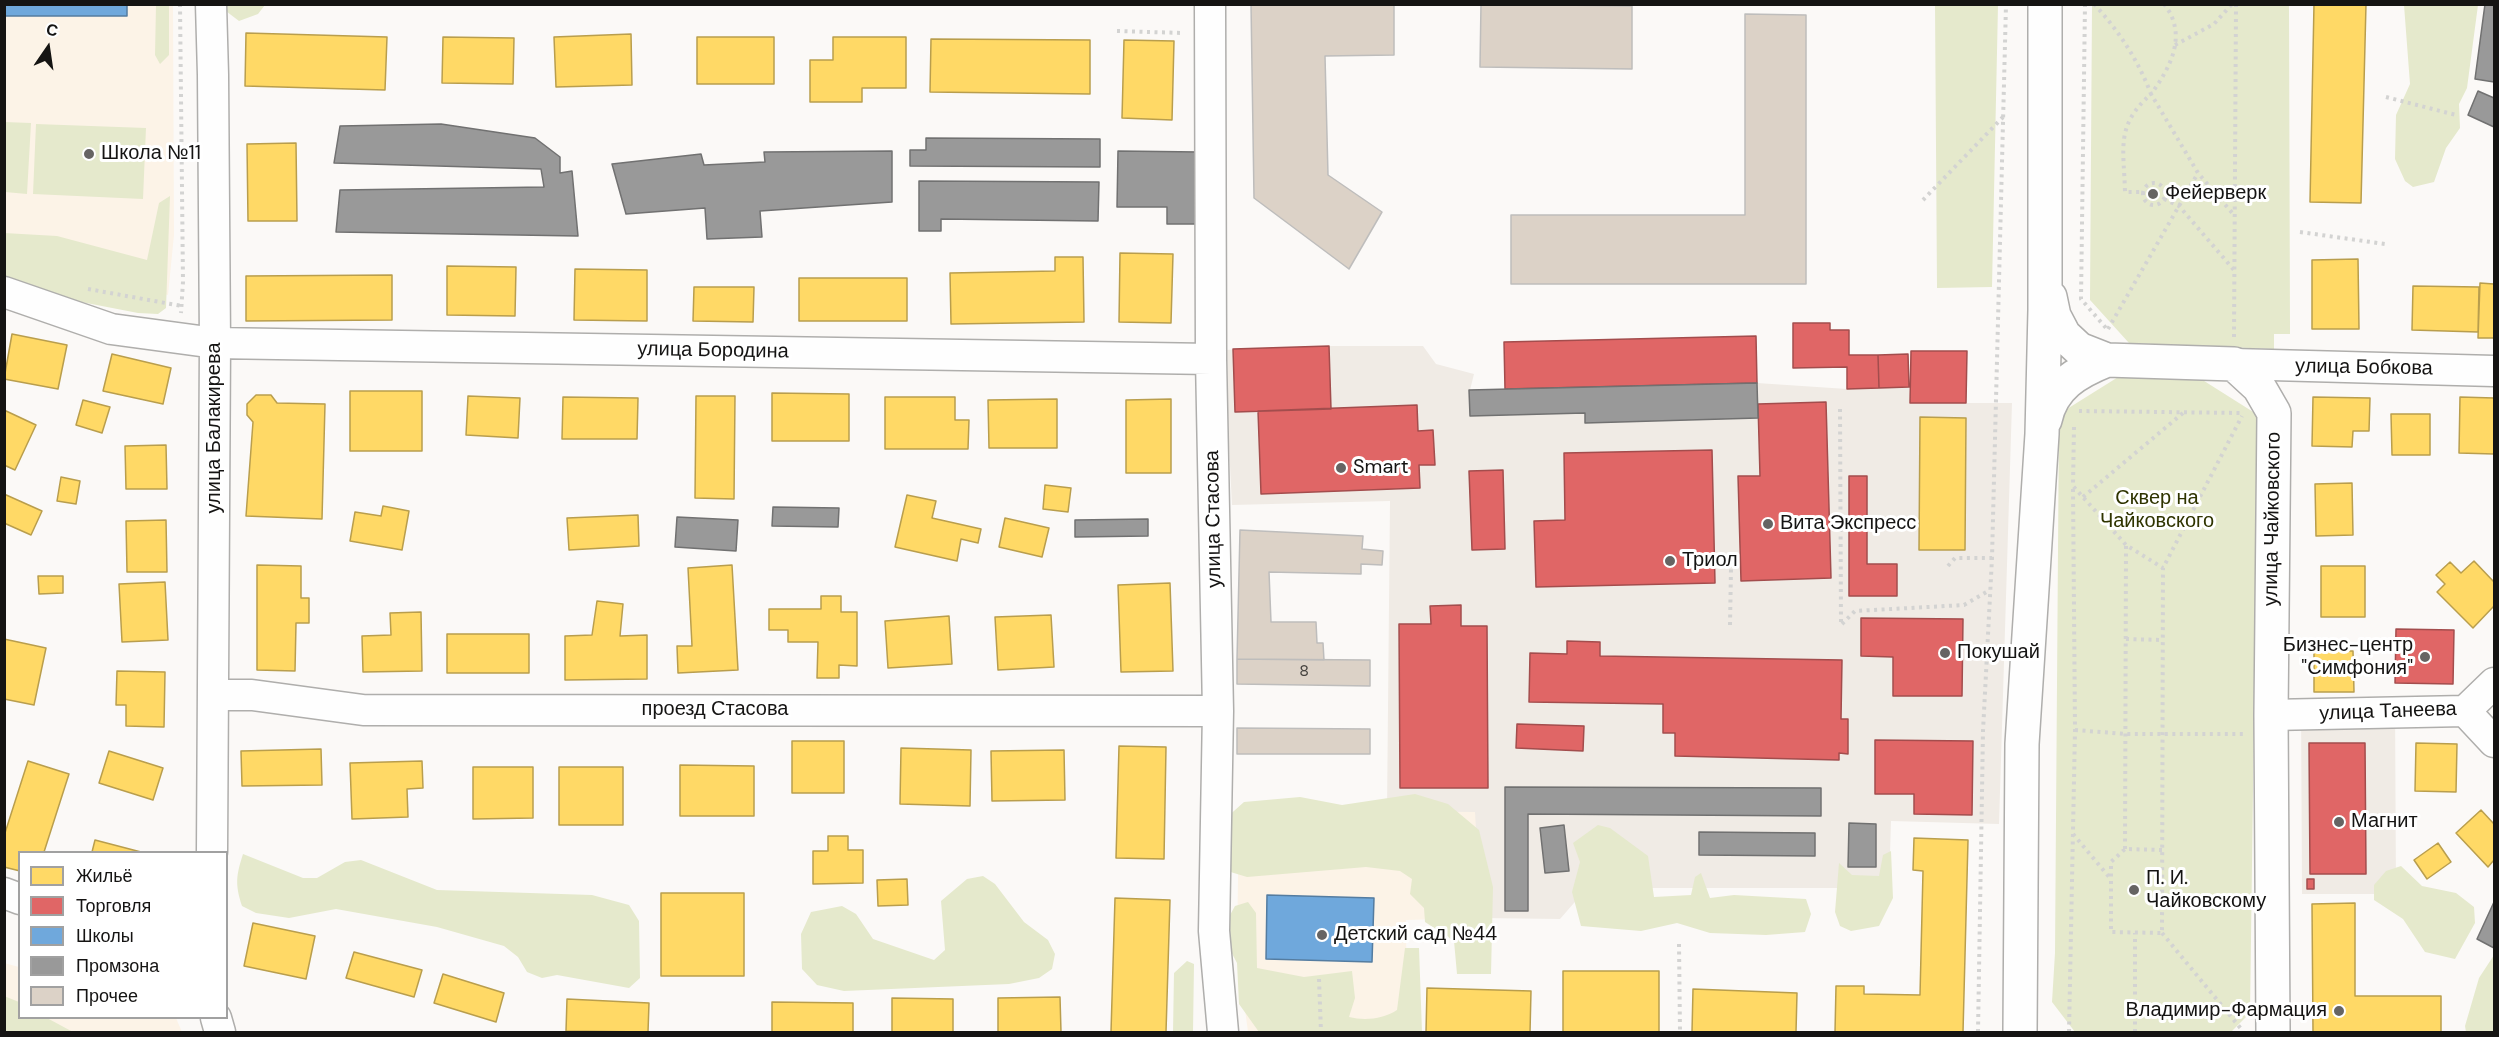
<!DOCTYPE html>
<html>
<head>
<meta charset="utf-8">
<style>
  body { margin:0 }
  #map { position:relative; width:2499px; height:1037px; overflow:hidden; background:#fbf9f7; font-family:"DM Sans",sans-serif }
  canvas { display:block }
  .frame { position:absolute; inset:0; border:6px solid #151413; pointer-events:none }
  .legend { position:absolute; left:18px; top:851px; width:210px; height:168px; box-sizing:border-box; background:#fff; border:2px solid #a1a1a1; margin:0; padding:8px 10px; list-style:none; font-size:18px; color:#151413 }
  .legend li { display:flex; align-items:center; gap:12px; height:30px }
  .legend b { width:30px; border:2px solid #a1a1a1 }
  .north { position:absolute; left:18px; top:18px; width:60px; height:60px; -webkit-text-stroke:4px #fff; paint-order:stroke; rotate:13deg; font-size:16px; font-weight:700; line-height:24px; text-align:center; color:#151413 }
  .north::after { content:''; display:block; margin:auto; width:21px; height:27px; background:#151413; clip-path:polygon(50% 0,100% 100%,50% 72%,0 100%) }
</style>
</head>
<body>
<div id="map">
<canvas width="2499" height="1037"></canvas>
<div class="frame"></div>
<ul class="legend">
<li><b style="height:16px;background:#ffd966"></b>Жильё</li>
<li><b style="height:16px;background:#e06666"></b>Торговля</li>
<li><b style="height:16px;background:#6fa8dc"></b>Школы</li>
<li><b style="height:16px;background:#999"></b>Промзона</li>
<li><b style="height:16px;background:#dcd2c7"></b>Прочее</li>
</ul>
<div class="north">С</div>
</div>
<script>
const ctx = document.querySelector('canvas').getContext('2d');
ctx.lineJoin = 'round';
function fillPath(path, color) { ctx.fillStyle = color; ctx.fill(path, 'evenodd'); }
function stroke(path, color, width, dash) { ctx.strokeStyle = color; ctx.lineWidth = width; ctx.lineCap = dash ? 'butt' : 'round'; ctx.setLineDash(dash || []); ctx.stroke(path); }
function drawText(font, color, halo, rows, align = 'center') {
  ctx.font = font + ' "DM Sans",sans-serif'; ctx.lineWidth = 6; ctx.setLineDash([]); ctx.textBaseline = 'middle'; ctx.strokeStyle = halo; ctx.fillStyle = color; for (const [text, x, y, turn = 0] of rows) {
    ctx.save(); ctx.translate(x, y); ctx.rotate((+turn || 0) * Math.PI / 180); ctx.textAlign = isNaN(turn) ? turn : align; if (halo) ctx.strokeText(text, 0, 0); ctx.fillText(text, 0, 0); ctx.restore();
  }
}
const built = new Path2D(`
  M1329,346H1423L1436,364L1474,374L1470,390L1757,383L1847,389L1909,387L1911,403H2012L1999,824L1891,821L1889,888H1587L1560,919L1481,918L1387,811L1390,501L1232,505L1224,350Z
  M2301,702H2395L2396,894H2302Z`);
const education = new Path2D(`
  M5,5H173L174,235L168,295L16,264L5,256Z
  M1239,810L1475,812L1481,918L1406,920L1407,1032H1248L1237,949Z
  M4,963L19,967L20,1018H176L182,1032H5Z`);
const green = new Path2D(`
  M156,5H169V55L160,64L155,55Z
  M218,5H265L258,14L239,21Z
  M1935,5H1998L1992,287L1937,288Z
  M2092,5H2289L2290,334H2274V349L2129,343L2090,300Z
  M2404,5H2478L2467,88L2459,104L2460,128L2446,148L2434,182L2413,187L2405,181L2395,159L2396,115L2410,84Z
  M4,122L31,123L27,194L5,192Z
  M36,124L146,128L143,199L33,194Z
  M170,196L166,308L158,314L138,313L4,287V233L57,236L147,260L159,203Z
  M2123,374L2201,379L2258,415L2250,1013L2231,1032H2075L2052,1002L2055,953L2059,414Z
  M1415,794L1448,804L1479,830L1493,887L1491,974H1457L1454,941L1425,922L1424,908L1410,894L1412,879L1400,871L1366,867L1247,877L1224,870L1225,819L1244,802L1300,797L1342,805Z
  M1598,825L1610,828L1648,856L1654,897L1691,895L1695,877L1701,873L1710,898L1734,895L1806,899L1811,914L1805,932L1766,935L1710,933L1677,923L1641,931L1581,926L1572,892L1580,862L1573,843Z
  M1891,851L1893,898L1879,926L1851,931L1840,926L1835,912L1839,863L1852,875L1879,876L1883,855Z
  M243,854L303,878H317L345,862L361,860L437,890L592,895L629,905L639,921L640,978L629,988L557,975L542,978L527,972L518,957L504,946L437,927L336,909L289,918L256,913L242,906C235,884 236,876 243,854Z
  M2401,866L2422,886L2456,893L2474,907L2475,923L2455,959L2425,952L2403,919L2374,900V885L2386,871Z
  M983,876L995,884L1024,922L1048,940L1055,954L1052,969L1039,978L1009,984L844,991L817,985L802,969L801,934L811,912L842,906L856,914L873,939L934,960L945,950L941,901L967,879Z
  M1248,902L1256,913L1257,968L1304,977L1352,971L1355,998L1349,1017C1365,1021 1383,1019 1397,1010L1405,948H1419L1422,1032H1259L1239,1004L1237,963L1225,940V924L1235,906Z
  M2494,955V1032H2466L2465,1026L2479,978Z
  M1187,961L1194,964L1193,1032H1173L1174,973Z
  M4,996L19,1002L20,1018H47L73,1032H5Z`);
const homes = new Path2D(`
  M2314,4H2366L2361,203L2310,202Z
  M246,33L387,37L385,90L245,86Z
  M631,34L632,85L556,87L554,37Z
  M443,37L514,38L513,84L442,83Z
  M697,37H774V84H697Z
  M833,37H906V88H862V102H810V60H833Z
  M931,39L1090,40V94L930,92Z
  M1124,40L1174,41L1172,120L1122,118Z
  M296,143L297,221H248L247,144Z
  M1120,253L1173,254L1171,323L1119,322Z
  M1055,257H1083L1084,322L951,324L950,273L1055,271Z
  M2358,259L2359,329H2312V260Z
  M447,266L516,267L515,316L447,315Z
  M575,269L647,270V321L574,320Z
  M392,275V320L246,321V276Z
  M799,278H907V321H799Z
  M2480,283L2494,284V338H2478Z
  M2413,286L2479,287L2478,332L2412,330Z
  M694,287H754L753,322L693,321Z
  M12,334L67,345L58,389L4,379Z
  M112,354L171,368L163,404L103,391Z
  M350,391H422V451H350Z
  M772,393L849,394V441H772Z
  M256,395H271L277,403L325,404L322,519L246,516L253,422L247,415V404Z
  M468,396L520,398L518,438L466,435Z
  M696,396H735L734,499L695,498Z
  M563,397L638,398L637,439H562Z
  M885,397H955V420H969L968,449H885Z
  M2313,397L2370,398L2369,431H2353L2352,447L2312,446Z
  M2460,397L2494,398V454L2459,453Z
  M1057,399V448H989L988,400Z
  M1171,399V473H1126V400Z
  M83,400L110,407L102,433L76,425Z
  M4,410L36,425L15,470L4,465Z
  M2391,414H2430V455H2392Z
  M1920,417L1966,418L1965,550H1919Z
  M166,445L167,489H126L125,446Z
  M61,477L80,481L76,504L57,501Z
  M2352,483L2353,535L2316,536L2315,484Z
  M1045,485L1071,488L1068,512L1043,509Z
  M4,494L42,511L31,535L4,523Z
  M907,495L936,501L932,518L981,529L978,543L961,539L957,561L895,547Z
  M383,506L409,511L402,550L350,541L355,512L381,516Z
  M638,515L639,546L569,550L567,518Z
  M1005,518L1049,528L1042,557L999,547Z
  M166,520L167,572H127L126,521Z
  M2474,561L2494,582V606L2473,628L2437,592L2445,584L2436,575L2450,562L2461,573Z
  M257,565L301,566V598H309V623H296L295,671L257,670Z
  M732,565L738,670L678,673L677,646H692L688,568Z
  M2321,566H2365V617H2321Z
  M38,576H63V593L39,594Z
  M165,582L168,640L122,642L119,584Z
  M1170,583L1173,671L1121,672L1118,585Z
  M821,596H841V612H857V666L839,665V678H817L818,642H788V630H769V609H821Z
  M597,601L623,604L620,636L647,635V679L565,680V636L592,635Z
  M421,612L422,671L363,672L362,636L391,635L390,613Z
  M1051,615L1054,667L998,670L995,617Z
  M949,616L952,664L888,668L885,621Z
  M447,634H529V673H447Z
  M4,639L46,648L34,705L4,699Z
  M2314,651H2353L2354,692H2314Z
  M117,671L165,672L164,727L126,726V705H116Z
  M792,741H844V793H792Z
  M2416,743L2457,744L2456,792L2415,791Z
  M1119,746L1166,747L1164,859L1116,858Z
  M901,748L971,750L970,806L900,804Z
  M321,749L322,785L242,786L241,751Z
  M1064,750L1065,800L992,801L991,751Z
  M109,751L163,768L153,800L99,783Z
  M28,761L69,774L44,852H20V871L4,867V836Z
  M422,761L423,788L407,789L408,817L352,819L350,763Z
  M680,765L754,766V816H680Z
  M473,767H533V818L473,819Z
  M559,767H623V825H559Z
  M2481,810L2494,824V860L2488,867L2456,833Z
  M828,836H848V850H863V883L813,884V851H828Z
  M1914,838L1968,840L1963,1032H1835L1836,986H1864V994L1920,995L1923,871L1913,870Z
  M95,840L141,852H92Z
  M2438,843L2451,862L2427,879L2414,860Z
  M907,879L908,905L878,906L877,880Z
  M661,893H744V976H661Z
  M1115,898L1170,900L1166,1032H1111Z
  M2355,903V996H2441V1032H2313L2312,904Z
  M253,923L315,936L306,979L244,966Z
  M354,952L422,970L414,997L346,978Z
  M1563,971H1659V1032H1563Z
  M443,974L504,993L496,1022L434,1003Z
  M1427,988L1531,991L1530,1032H1426Z
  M1693,989L1797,993L1796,1032H1692Z
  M1060,997L1061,1032H998V998Z
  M892,998L953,999V1032H892Z
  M567,999L649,1003L648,1032L566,1031Z
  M772,1002L853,1003V1032H772Z`);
const shops = new Path2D(`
  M1793,323H1830V330H1849V355H1878L1879,388L1847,389V367L1793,368Z
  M1756,336L1757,383L1505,389L1504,342Z
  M1329,346L1331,409L1235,412L1233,349Z
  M1911,351H1967L1966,403H1910Z
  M1908,354L1909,387L1879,388L1878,355Z
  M1826,402L1831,578L1741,581L1738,476H1760L1758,404Z
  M1417,405L1418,431L1433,430L1435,465H1419L1420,488L1261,494L1258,411Z
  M1712,450L1715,583L1536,587L1534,521L1565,520L1564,453Z
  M1503,470L1505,549L1472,550L1469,471Z
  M1849,476H1867V564H1897V596H1849Z
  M1461,605V626H1487L1488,788H1400L1399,624H1431L1430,606Z
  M1861,618L1963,619L1962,696H1893V657L1861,656Z
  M2396,629L2454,630L2453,684L2395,683Z
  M1567,641L1600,642V656L1842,660L1841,719H1848V754L1839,753V760L1675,756V733H1663V704L1529,702L1530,653L1567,654Z
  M1517,724L1584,726L1583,751L1516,748Z
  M1875,740L1973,741L1972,815L1914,814V794H1875Z
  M2309,743H2365L2366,874H2310Z
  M2307,879H2314V889H2307Z`);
const schools = new Path2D(`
  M4,4H127V16H5L4,58Z
  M1267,895L1374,898L1372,962L1266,959Z`);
const industry = new Path2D(`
  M2485,4H2494V82L2475,79Z
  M2478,91L2494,98V127L2468,115Z
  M441,124L535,138L560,157V173L572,171L578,236L336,232L340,190L544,187L541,169L334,163L340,126Z
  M926,138L1100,139V167L910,166V150H926Z
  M892,151V202L760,211L762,237L707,239L705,208L626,214L612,164L701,154L704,165L765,162L764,152Z
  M1118,151L1199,152L1198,224H1167V207H1117Z
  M919,181L1099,182L1098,221L941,219V231H919Z
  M1757,383L1758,418L1585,423V413L1470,416L1469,390Z
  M773,507L839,508L838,527L772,526Z
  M677,517L738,520L736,551L675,547Z
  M1148,519V536L1075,537V520Z
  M1505,787L1821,788V816L1528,814V911H1505Z
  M1849,823L1876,824V867H1848Z
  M1564,825L1569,871L1545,873L1540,828Z
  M1699,832L1815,833V856L1699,855Z
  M2494,902V948L2477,939Z`);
const building = new Path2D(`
  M1251,4H1394V55L1325,56L1328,175L1382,212L1349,269L1254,198Z
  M1481,4L1632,6V69L1480,67Z
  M1745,14L1806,15V284H1511V215H1745Z
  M1240,530L1363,536L1362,549L1383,551L1382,565L1361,564V574L1269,572L1271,622H1316L1317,643H1323L1324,660L1237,659Z
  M1237,659L1370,660V686L1237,684Z
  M1237,728L1370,729V754H1237Z`);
const path = new Path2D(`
  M180,4L183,282L181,313
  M2085,4L2081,299L2106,328
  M2094,4C2119,31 2138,60 2151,94C2115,126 2124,148 2125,192H2142
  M2164,4C2188,34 2171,67 2151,94L2198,173L2234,215
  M1117,31L1183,33
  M2175,45L2214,24L2232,4
  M2386,97L2456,115
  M2143 194a11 11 0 1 1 22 0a11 11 0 1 1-22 0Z
  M2164,199L2179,206L2234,270
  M1923,200L2003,117
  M2300,232L2385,244
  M88,289L182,306
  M2108,329L2198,173
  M2234,337L2236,4
  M1840,409L1841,624
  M2079,411L2242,413
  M2074,427L2073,486L2126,545L2163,568
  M2083,497L2183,413
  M1948,566L1955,558H1992
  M1842,624L1855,611L1964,605L1990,590
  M1730,625L1731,569
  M2126,639L2163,640
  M2075,730L2126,734H2245
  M2073,834L2110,878
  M2125,849L2126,545
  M2162,850L2125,849L2111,862V932L2162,933L2163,568L2242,416
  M2162,901H2245
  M2162,933L2242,1030
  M1679,944L1680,1032
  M1319,979L1321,1032
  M1978,1032L1983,731L1992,558L2006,4
  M2069,1032L2075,730L2073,487
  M2135,1032V933`);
const street = new Path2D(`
  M211,4L213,75L215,343L212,852
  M1210,4L1211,359L1218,711L1214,931L1223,1032
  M4,292L111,329L215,343L1211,359
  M2234,364L2494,371
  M213,695H252L363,710L1218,711
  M2465,711L2494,742
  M2271,715L2465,711L2494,683
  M4,893L20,899
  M216,1018L220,1032`);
const secondary = new Path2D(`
  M2050,297L2054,316L2064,335L2079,349L2107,360L2234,364L2259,387L2274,413L2271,715L2273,1032
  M2045,420C2052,386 2077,372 2107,360
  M2020,1032L2022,744L2042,434L2045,310V4`);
const markers = [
  [89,154,6,"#666463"],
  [2153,194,6,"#666463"],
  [1341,468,6,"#666463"],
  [1768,524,6,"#666463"],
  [1670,561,6,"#666463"],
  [1945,653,6,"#666463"],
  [2425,657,6,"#666463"],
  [2339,822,6,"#666463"],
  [2134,890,6,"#666463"],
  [1322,935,6,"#666463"],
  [2339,1011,6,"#666463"]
];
const numberNames = [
  ["8",1304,672]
];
const poiNames = [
  ["Школа №11",101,154],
  ["Фейерверк",2165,194],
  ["Smart",1353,468],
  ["Вита Экспресс",1780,524],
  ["Триол",1682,561],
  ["Бизнес-центр",2413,646,"right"],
  ["\"Симфония\"",2413,669,"right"],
  ["Покушай",1957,653],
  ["Магнит",2351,822],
  ["П. И.",2146,879],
  ["Чайковскому",2146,902],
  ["Детский сад №44",1334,935],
  ["Владимир-Фармация",2327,1011,"right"]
];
const streetNames = [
  ["улица Бородина",713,351,1],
  ["улица Бобкова",2364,368,1],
  ["улица Балакирева",215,428,-90],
  ["улица Стасова",1214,519,-91],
  ["улица Чайковского",2273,519,-89],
  ["проезд Стасова",715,710],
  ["улица Танеева",2388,712,-2]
];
const parkNames = [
  ["Сквер на",2157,499],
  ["Чайковского",2157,522]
];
fillPath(built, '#f0ebe5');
fillPath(education, '#fcf3e7');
fillPath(green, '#e5e9cc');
fillPath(homes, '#ffd966');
stroke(homes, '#b99e4d', 1.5);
fillPath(shops, '#e06666');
stroke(shops, '#a34d4d', 1.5);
fillPath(schools, '#6fa8dc');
stroke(schools, '#547ca0', 1.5);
fillPath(industry, '#999');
stroke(industry, '#717171', 1.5);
fillPath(building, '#dcd2c7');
stroke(building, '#bebdbc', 1.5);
stroke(street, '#afaeac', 33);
stroke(secondary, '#afaeac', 36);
stroke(path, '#d3d3d2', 4, [3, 4.5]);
stroke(street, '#fefefe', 30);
stroke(secondary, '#fefefe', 33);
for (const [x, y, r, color] of markers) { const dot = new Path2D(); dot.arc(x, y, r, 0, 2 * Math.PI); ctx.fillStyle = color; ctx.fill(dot); stroke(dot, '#fff', 2); }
drawText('16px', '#474440', null, numberNames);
drawText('20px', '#151413', '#fff', poiNames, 'left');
drawText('20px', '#151413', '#fff', streetNames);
drawText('20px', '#2f3400', '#fff', parkNames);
</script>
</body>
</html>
